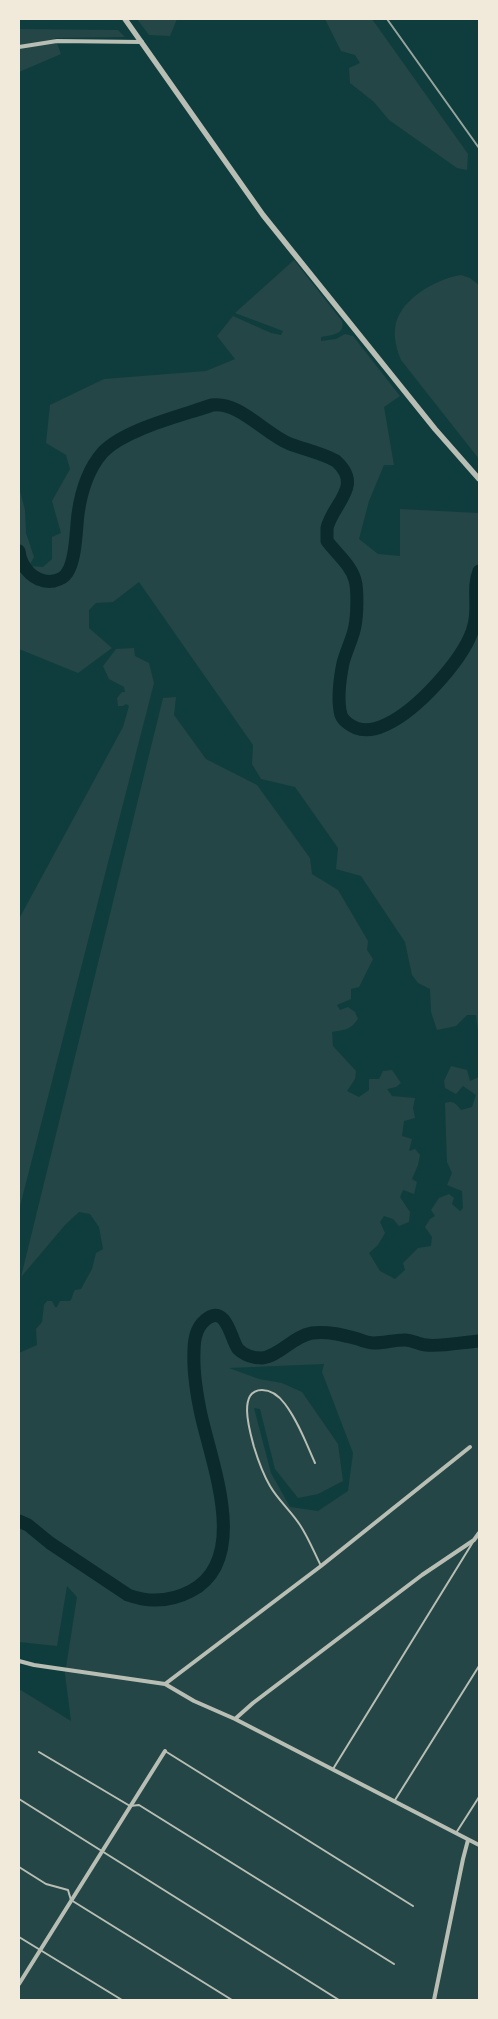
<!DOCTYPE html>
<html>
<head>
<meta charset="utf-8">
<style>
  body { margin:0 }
  #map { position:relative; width:498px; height:2019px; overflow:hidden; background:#0f3d3e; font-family:"Fira Sans",sans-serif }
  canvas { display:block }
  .frame { position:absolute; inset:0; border:20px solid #f1e9da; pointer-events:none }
</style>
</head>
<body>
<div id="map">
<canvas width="498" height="2019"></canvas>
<div class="frame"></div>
</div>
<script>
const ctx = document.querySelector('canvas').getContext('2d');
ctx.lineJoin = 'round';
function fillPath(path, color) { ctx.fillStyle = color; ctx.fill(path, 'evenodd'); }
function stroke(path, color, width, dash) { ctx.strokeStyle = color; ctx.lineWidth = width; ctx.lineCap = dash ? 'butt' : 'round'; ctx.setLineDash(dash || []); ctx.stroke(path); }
const green = new Path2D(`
  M137,19H177L170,36L149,35Z
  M325,19H372L468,154L467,170L457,168L389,120L374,102L350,83L349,68L360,63L355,55L341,51Z
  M19,29L118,30L125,37L55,38L61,54L19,72Z
  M294,260L342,321C346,335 330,335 321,337V341L336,339L345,334L353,336L400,396L384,407L394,465H384L369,501L359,539L378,554L400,556V509L479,513V1039L476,1015H467L456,1026L437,1030L431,1012L430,989L418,983L412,975L405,942L361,876L336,869L338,848L295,787L261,779L252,764L253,745L139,582L113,602L96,603L89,610V628L112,648L78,673L19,649V487L25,510L26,533L34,557L29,566L43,567L52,559V537L61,533L52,501L70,469L66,455L46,443L50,405L104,379L206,371L235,359L217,336L233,316L271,333L281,335L283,331L235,313Z
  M461,275L470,278L479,285V459L401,360C397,350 394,340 395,329C397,301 435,279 461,275Z
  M134,648L135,656L149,663L154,683L19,1210V919L123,727L129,706L126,704L123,706H118L117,698L122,692H125L124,687L109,679L103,666L116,649Z
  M176,697L174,715L206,759L257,785L310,858L312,874L338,890L368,941L367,950L373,959L359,987L351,989V999L337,1005L340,1010L348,1007L355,1012L358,1019C349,1031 346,1029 332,1032L333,1046L356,1071L355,1079L347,1091L359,1097L369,1090V1079H379L383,1071L392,1070L401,1083L396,1087L387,1089L392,1096L415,1098L413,1108L415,1118L404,1121L402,1136L412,1139L409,1151L415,1149L420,1155L418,1165L412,1179L417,1182L414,1194L403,1190L400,1197L410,1212L409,1222L399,1226L393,1219L384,1216L380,1222L385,1233L378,1245L369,1253L380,1271L395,1279L405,1270L403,1263L418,1248L431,1246L432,1237L425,1227L430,1219L435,1216L431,1210L439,1198L449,1194L454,1198L452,1204L460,1211L463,1208L462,1191L447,1185L452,1173L447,1162L445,1103C454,1100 456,1104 461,1110L472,1107L476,1095L463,1086L456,1094L445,1088L444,1081L451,1066L467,1070L470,1081L479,1077V2000H19V1689L71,1721L65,1674L77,1597L67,1586L57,1646L19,1642V1353L37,1345L36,1329L42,1322L44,1305L47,1301H52L55,1307H57L60,1301H70C73,1298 72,1294 75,1290L81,1289L92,1269L96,1253L103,1249L99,1227L90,1214L79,1212L65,1225L21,1277L163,698ZM324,1364L322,1372L353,1453L348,1491L318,1511L290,1507L271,1473L254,1408L260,1409L275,1469L298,1498L318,1494L343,1481L338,1444L302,1392L282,1383L259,1379L229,1368Z`);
const river = new Path2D(`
  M19,551C21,568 35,584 54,581C58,580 64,578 67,573C76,560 76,530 78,514C81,492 88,469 103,452C125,429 181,416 212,405C239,401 265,434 290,444C306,450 322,453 336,461C364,486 333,503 327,528C327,532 327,537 327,541C337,554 351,565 355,580C358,590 357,616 355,626C353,638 346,651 343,663C340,678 337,700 341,715C343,721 351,726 356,728C369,733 382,727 393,721C421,705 467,656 474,625C479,607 472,588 479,571
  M19,1521L28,1525L50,1543L128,1595C150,1603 170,1602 191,1591C252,1559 210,1460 200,1410C196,1390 193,1371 194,1351C194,1339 197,1325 208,1318C227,1306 231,1340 238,1349C244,1355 254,1358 262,1358C280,1356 293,1336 312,1333C328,1331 343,1335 358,1339C363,1341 369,1343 374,1343C384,1343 394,1340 404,1340C411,1339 419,1345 426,1345C440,1347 464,1342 479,1341`);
const service = new Path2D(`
  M315,1463C306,1443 298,1421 285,1404C279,1396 272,1390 262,1390C237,1390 250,1432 254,1447C258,1460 263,1474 270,1486C278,1500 291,1511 300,1525C308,1537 314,1552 321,1566
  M165,1751L413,1906
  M39,1752L130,1806L139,1805L394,1964
  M333,1769L473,1542
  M19,1799L339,2000
  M395,1800L479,1666
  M456,1833L479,1797
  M19,1867L46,1884L68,1890L71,1900L232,2000
  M19,1937L122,2000`);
const minor = new Path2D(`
  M19,47L57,41L142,42
  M19,1661L34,1665L165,1684L194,1701L235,1719L479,1845
  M165,1684L321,1566L470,1447
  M235,1719L253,1703L422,1575L474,1540L479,1533
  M19,1984L165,1751
  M434,2000L463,1859L468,1840`);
const tertiary = new Path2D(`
  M125,19L263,215L435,429L479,479`);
const rail = new Path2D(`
  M387,19L479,148`);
fillPath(green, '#244646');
stroke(river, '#0a2a2b', 13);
stroke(service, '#b8beb3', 2);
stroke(minor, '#b8beb3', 4);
stroke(tertiary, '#b8beb3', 5.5);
stroke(rail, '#97a49c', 2);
</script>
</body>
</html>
